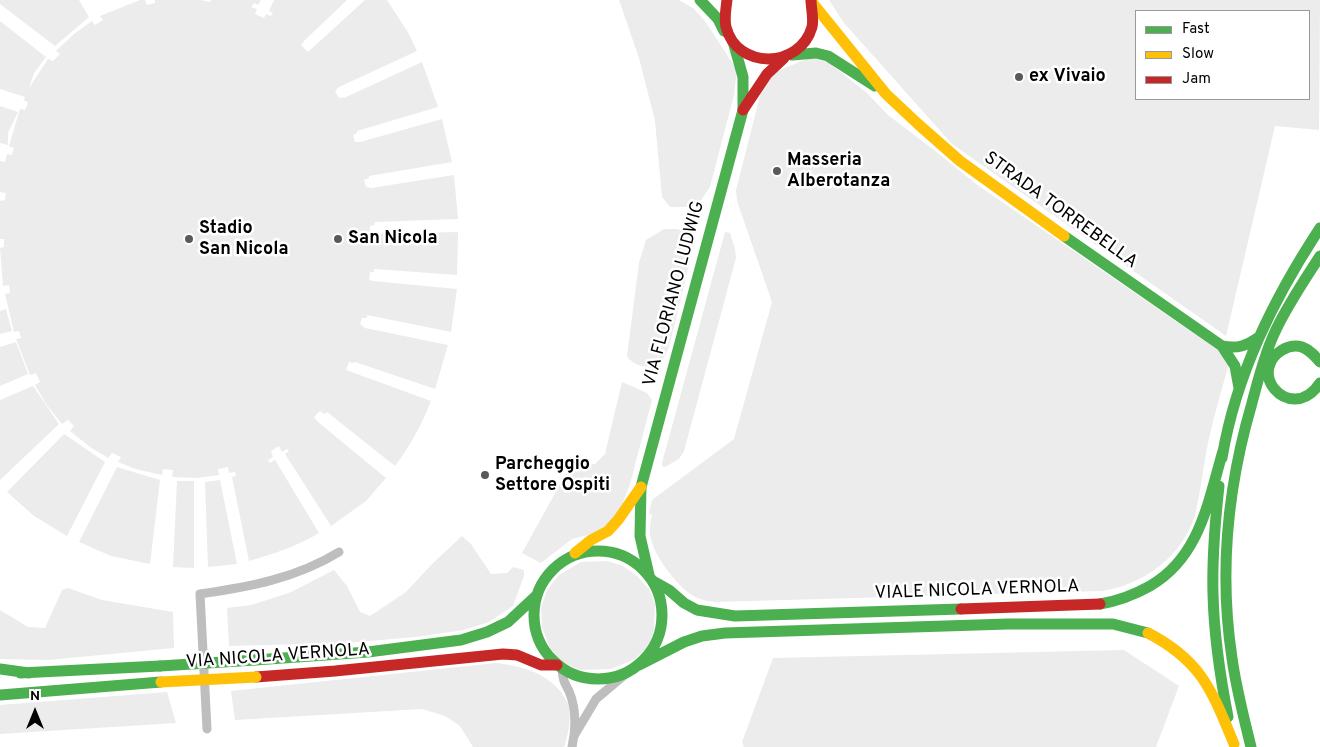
<!DOCTYPE html>
<html>
<head>
<meta charset="utf-8">
<style>
  body { margin:0 }
  #map { position:relative; width:1320px; height:747px; overflow:hidden; background:#fff; font-family:Overpass,sans-serif }
  canvas { display:block }
  .legend { position:absolute; left:1135px; top:10px; width:175px; height:90px; box-sizing:border-box; background:#fff; border:1px solid #999; margin:0; padding:6px 9px; list-style:none; font-size:15px; color:#000 }
  .legend li { display:flex; align-items:center; gap:10px; height:25px }
  .legend b { width:25px; border:1px solid #999 }
  .north { position:absolute; left:10px; top:687px; width:50px; height:50px; -webkit-text-stroke:4px #fff; paint-order:stroke; rotate:0deg; font-size:14px; font-weight:700; line-height:20px; text-align:center; color:#000 }
  .north::after { content:''; display:block; margin:auto; width:18px; height:22px; background:#000; clip-path:polygon(50% 0,100% 100%,50% 72%,0 100%) }
</style>
</head>
<body>
<div id="map">
<canvas width="1320" height="747"></canvas>
<ul class="legend">
<li><b style="height:6px;background:#4caf50"></b>Fast</li>
<li><b style="height:6px;background:#ffc107"></b>Slow</li>
<li><b style="height:6px;background:#c62828"></b>Jam</li>
</ul>
<div class="north">N</div>
</div>
<script>
const ctx = document.querySelector('canvas').getContext('2d');
ctx.lineJoin = 'round';
function fillPath(path, color) { ctx.fillStyle = color; ctx.fill(path, 'evenodd'); }
function stroke(path, color, width, dash) { ctx.strokeStyle = color; ctx.lineWidth = width; ctx.lineCap = dash ? 'butt' : 'round'; ctx.setLineDash(dash || []); ctx.stroke(path); }
function drawText(font, color, halo, rows, align = 'center') {
  ctx.font = font + ' Overpass,sans-serif'; ctx.lineWidth = 5; ctx.setLineDash([]); ctx.textBaseline = 'middle'; ctx.strokeStyle = halo; ctx.fillStyle = color; for (const [text, x, y, turn = 0] of rows) {
    ctx.save(); ctx.translate(x, y); ctx.rotate((+turn || 0) * Math.PI / 180); ctx.textAlign = isNaN(turn) ? turn : align; if (halo) ctx.strokeText(text, 0, 0); ctx.fillText(text, 0, 0); ctx.restore();
  }
}
const green = new Path2D(`
  M0,0H79L89,17L55,46L0,4Z
  M140,0H145L147,5L155,3V0H201L210,2L211,0H261L258,5L254,3L251,7L257,9L255,14L264,18L266,14L271,16L273,13L269,11L274,0H347L304,41L301,45L308,52L365,0H387L409,34L417,51L339,87L335,91L339,98L343,97L344,98L422,62L438,107L357,131V133L353,135L355,142H360L442,119L452,162L369,176V178L364,180L366,187L371,188L454,175L458,219L375,222L374,225L370,226V234H375L458,232L457,275L374,269V272H370L369,280L373,281L457,289L451,332L367,315V318H362L360,324L365,328L448,345L435,389L355,362L354,363L349,362L346,370L431,401C421,426 410,446 395,466L327,412L325,414L320,411L314,417L318,422L386,478L366,501L331,526L285,454L289,451L287,449L282,452L279,446L271,451L273,457L268,460L270,463L275,460L319,533C297,546 274,554 249,561L232,477L236,476L235,472L229,473L228,467L218,469L219,475L196,478L172,477L173,470L163,469L162,475L135,469L118,462L121,457L112,453L108,458L90,447L70,431L74,426L68,420L62,424L46,404L35,385L40,382L36,373L30,375L16,339L21,338L19,331L14,332L5,294L10,293L9,285L3,286L0,248L4,247V239H0V201L5,200L6,193L0,192V193V161L5,162L7,154L12,155L14,148L9,146L20,109L25,110L28,103L24,100L25,97L0,89V21L46,57L34,73L29,88L48,59L53,61L60,54L56,51L74,34L92,21L95,25L103,20L100,16Z
  M619,0H679L693,8L705,21L737,70L734,95L710,187L699,203L688,207H670L662,197L655,121L639,58Z
  M829,0H1320L1319,130L1275,126L1226,336L952,144L844,23ZM1309,11V99H1136V11Z
  M809,58L828,62L867,93L888,115L934,150L976,184L1225,355L1230,361C1222,388 1214,415 1208,443C1203,467 1201,491 1195,515C1183,556 1143,585 1102,591L715,602C706,601 697,599 689,593C676,584 654,555 651,539C649,531 650,523 652,515L649,514L652,500L734,439L772,302L737,201L736,190L762,88L773,73Z
  M0,106L18,112L8,133V145L0,143Z
  M664,229H678L695,240L669,347C667,352 664,359 661,362C651,371 633,366 627,356L639,263L646,240Z
  M725,232L730,233L735,249L736,258L684,451L679,459L665,467L662,466V463Z
  M6,309L12,331L0,334V311Z
  M16,342L28,374L0,386V347Z
  M622,382L647,393L652,400L630,484L621,508L608,525L592,534L572,539L541,563L522,553L570,466L584,464H595L605,454Z
  M33,386L59,424L0,480V400Z
  M64,434L105,462L67,536L34,516L7,492Z
  M117,467L160,480L150,564L111,556L79,542Z
  M220,480L237,564L208,567L205,482Z
  M177,481H194V568L173,567Z
  M462,536L471,544L491,574L507,573L513,567L524,570V576L513,606L489,622L464,630L415,637L346,643L229,646L227,608L251,605L289,593L334,570L347,586L360,612L370,616L406,592L432,564Z
  M607,561L623,566L637,576L649,589L655,604L654,629L648,648L633,660L611,669L580,670L560,661L549,646L542,627L541,607L547,590L559,575L581,562Z
  M68,588L102,600L173,612L174,648L48,660L0,659V610L28,627L45,628L62,590Z
  M1124,650L1179,686L1156,747H744L742,742L773,658Z
  M496,663C520,666 545,672 561,692C564,697 569,703 569,709C571,722 568,735 564,747H473L460,726L445,716L422,709L235,720L231,691Z
  M167,692L176,723L0,734V705Z`);
const street = new Path2D(`
  M562,669C563,680 564,682 569,691C576,708 576,729 572,747
  M207,729L200,594C249,587 297,578 339,552
  M574,736L596,699L628,672`);
const fast = new Path2D(`
  M700,0L718,19L724,31
  M792,55L816,53L828,56L875,86
  M1064,236L1222,346L1235,366L1239,388
  M1222,346C1238,349 1246,346 1259,337
  M1320,362C1315,356 1310,350 1302,347C1289,343 1272,353 1269,367C1265,383 1279,399 1295,399C1306,399 1314,392 1320,383
  M1222,458C1236,374 1274,298 1320,228
  M1219,486C1215,522 1212,558 1213,594C1214,636 1220,676 1228,717
  M534 615a64 64 0 1 1 128 0a64 64 0 1 1-128 0Z
  M649,575L640,536L641,487L743,110V77L734,45
  M653,581L669,590L684,603L697,610L735,616L961,609
  M1100,604C1118,601 1134,595 1150,586C1200,557 1208,502 1223,451
  M255,660L368,652L461,640L487,632L508,622L537,595
  M639,665L684,642L702,636L725,633L1008,624H1113L1148,633
  M0,669L29,673
  M20,673L160,666
  M0,695L161,682
  M1251,747C1244,718 1236,688 1232,658C1219,573 1228,485 1252,403C1258,380 1264,356 1274,334C1286,307 1304,281 1320,256`);
const slow = new Path2D(`
  M811,1L886,94L918,124L960,161L1064,236
  M575,553L591,540L608,531L618,520L641,487
  M1148,633C1202,661 1212,691 1234,744`);
const jam = new Path2D(`
  M727,0C726,8 724,19 726,27C737,70 800,69 812,27C814,19 811,8 811,0
  M743,110L767,74L784,58
  M961,609L1100,604
  M256,677L335,671L503,654L517,655L541,665H557`);
const fastBridge = new Path2D(`
  M160,666L255,660`);
const slowBridge = new Path2D(`
  M161,682L256,677`);
const markers = [
  [1019,77,5,"#595959"],
  [777,171,5,"#595959"],
  [189,239,5,"#595959"],
  [338,239,5,"#595959"],
  [485,475,5,"#595959"]
];
const poiNames = [
  ["ex Vivaio",1029,77],
  ["Masseria",787,161],
  ["Alberotanza",787,182],
  ["Stadio",199,229],
  ["San Nicola",199,250],
  ["San Nicola",348,239],
  ["Parcheggio",495,465],
  ["Settore Ospiti",495,486]
];
const streetNames = [
  ["STRADA TORREBELLA",1060,211,36],
  ["VIA FLORIANO LUDWIG",675,294,-75],
  ["VIALE NICOLA VERNOLA",977,591,-2],
  ["VIA NICOLA VERNOLA",278,657,-4]
];
fillPath(green, '#ececec');
stroke(street, '#bebebe', 9);
stroke(fast, '#4caf50', 11);
stroke(slow, '#ffc107', 11);
stroke(jam, '#c62828', 11);
stroke(fastBridge, '#4caf50', 11);
stroke(slowBridge, '#ffc107', 11);
for (const [x, y, r, color] of markers) { const dot = new Path2D(); dot.arc(x, y, r, 0, 2 * Math.PI); ctx.fillStyle = color; ctx.fill(dot); stroke(dot, '#fff', 2); }
drawText('bold 18px', '#000', '#fff', poiNames, 'left');
drawText('18px', '#000', '#fff', streetNames);
</script>
</body>
</html>
